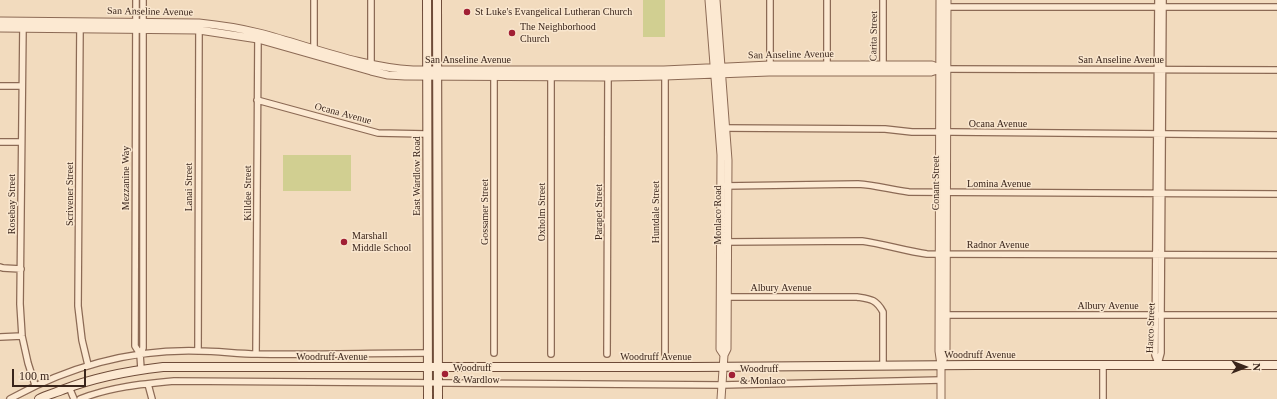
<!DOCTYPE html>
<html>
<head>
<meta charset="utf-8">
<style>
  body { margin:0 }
  #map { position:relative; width:1277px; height:399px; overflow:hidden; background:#f2dbbe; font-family:Georgia,serif }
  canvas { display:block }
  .north { position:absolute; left:1225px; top:347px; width:40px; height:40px; -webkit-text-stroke:3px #f9e6ce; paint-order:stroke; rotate:90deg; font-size:11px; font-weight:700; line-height:16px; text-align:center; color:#3a251b }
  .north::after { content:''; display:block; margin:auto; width:14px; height:18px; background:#3a251b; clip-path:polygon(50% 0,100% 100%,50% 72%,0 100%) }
  .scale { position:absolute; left:12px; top:369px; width:74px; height:18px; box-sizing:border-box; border:2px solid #3a251b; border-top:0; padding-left:5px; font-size:12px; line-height:14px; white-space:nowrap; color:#3a251b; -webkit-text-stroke:3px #f9e6ce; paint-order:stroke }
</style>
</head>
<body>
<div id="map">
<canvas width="1277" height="399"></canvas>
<div class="north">N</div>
<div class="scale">100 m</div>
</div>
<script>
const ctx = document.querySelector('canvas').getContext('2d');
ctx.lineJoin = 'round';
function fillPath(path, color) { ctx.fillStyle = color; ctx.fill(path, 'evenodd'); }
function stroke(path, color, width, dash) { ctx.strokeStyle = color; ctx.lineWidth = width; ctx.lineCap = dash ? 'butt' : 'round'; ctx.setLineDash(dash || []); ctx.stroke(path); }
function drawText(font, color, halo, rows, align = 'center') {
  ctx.font = font + ' Georgia,serif'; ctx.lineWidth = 3; ctx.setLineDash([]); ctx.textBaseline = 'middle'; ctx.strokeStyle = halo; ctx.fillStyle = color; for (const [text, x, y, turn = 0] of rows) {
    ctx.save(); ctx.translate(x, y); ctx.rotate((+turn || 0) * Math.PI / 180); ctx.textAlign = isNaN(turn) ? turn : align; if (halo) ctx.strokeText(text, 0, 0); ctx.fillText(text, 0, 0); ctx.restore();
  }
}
const green = new Path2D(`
  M643,0H665V37H643Z
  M283,155H351V191H283Z`);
const minor = new Path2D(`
  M136,0L135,346L140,354L141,369
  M314,0V52
  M1158,0L1155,355L1158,363
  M945,7H1277
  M23,25L20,304L22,336L28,363L35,385
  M80,26L78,306L82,340L88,365
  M371,68V0
  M770,68V0
  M883,68V0
  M827,69V0
  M945,69L1277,70
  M494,72V353
  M665,72V354
  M0,86H21
  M257,100L378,133L426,134
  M723,128L885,129L912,132H952L1277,135
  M0,142H21
  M724,186L858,184C876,185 892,190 909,192L1277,194
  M725,242L862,241C884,244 905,251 927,254L1277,255
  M0,267L3,268L21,269
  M723,297H857C870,299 876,299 883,312V366
  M943,315H1277
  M0,337L22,336
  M198,351L199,27
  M140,354L143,348V0
  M256,354L258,35
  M551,354V74
  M607,354L608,74
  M1158,364L1161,353V315L1163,0
  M148,384L152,399
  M69,387L74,399
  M10,399C68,367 132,349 199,351C218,351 238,354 257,354C314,355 370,353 427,353
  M80,399C110,387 142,384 174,381L722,385L941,380
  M1103,399V364`);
const tertiary = new Path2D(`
  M709,0L721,155L720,349L724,355
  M716,0L728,160L727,349L724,355L721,399
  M940,0L939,351L941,365V399
  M0,21L199,23C219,25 239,28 259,33C310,46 359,67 413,70H664L770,65H932L940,69
  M0,28L199,30L258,39L371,71L388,75L405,76L608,77L665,76L769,72H931L940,69
  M942,363L946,351L947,0`);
const secondary = new Path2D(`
  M427,0L428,399
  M437,0L438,399
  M39,399C46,395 55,393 62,390C95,377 128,371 163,367H693L975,365H1277`);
const markers = [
  [467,12,4,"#a11f34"],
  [512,33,4,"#a11f34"],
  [344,242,4,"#a11f34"],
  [445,374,4,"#a11f34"],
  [732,375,4,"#a11f34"]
];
const streetNames = [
  ["San Anseline Avenue",150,12,1],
  ["Carita Street",874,36,-89],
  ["San Anseline Avenue",791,55,-1],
  ["San Anseline Avenue",468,60],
  ["San Anseline Avenue",1121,60],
  ["Ocana Avenue",343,114,15],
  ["Ocana Avenue",998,124],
  ["East Wardlow Road",417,176,-90],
  ["Mezzanine Way",126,178,-90],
  ["Conant Street",936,183,-90],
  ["Lomina Avenue",999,184],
  ["Lanai Street",189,187,-90],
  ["Killdee Street",248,193,-90],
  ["Scrivener Street",70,194,-90],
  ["Rosebay Street",12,204,-90],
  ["Gossamer Street",485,212,-90],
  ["Oxholm Street",542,212,-90],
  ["Parapet Street",599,212,-90],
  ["Huntdale Street",656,212,-90],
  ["Monlaco Road",718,215,-90],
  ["Radnor Avenue",998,245],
  ["Albury Avenue",781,288],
  ["Albury Avenue",1108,306],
  ["Harco Street",1151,328,-88],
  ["Woodruff Avenue",980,355],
  ["Woodruff Avenue",332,357],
  ["Woodruff Avenue",656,357]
];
const poiNames = [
  ["St Luke's Evangelical Lutheran Church",475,12],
  ["The Neighborhood",520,27],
  ["Church",520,39],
  ["Marshall",352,236],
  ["Middle School",352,248],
  ["Woodruff",453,368],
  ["& Wardlow",453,380],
  ["Woodruff",740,369],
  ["& Monlaco",740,381]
];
fillPath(green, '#d1cf91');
stroke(minor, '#8c6a55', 8);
stroke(tertiary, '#8c6a55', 9);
stroke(secondary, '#6e4b38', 10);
stroke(minor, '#fce9d2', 5.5);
stroke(tertiary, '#fce9d2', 7);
stroke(secondary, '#fce9d2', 8);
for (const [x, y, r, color] of markers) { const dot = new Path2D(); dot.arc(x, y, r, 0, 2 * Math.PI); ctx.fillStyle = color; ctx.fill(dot); stroke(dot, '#f9e6ce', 1.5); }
drawText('10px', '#3a251b', '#f9e6ce', streetNames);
drawText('10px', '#3a251b', '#f9e6ce', poiNames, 'left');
</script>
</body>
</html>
